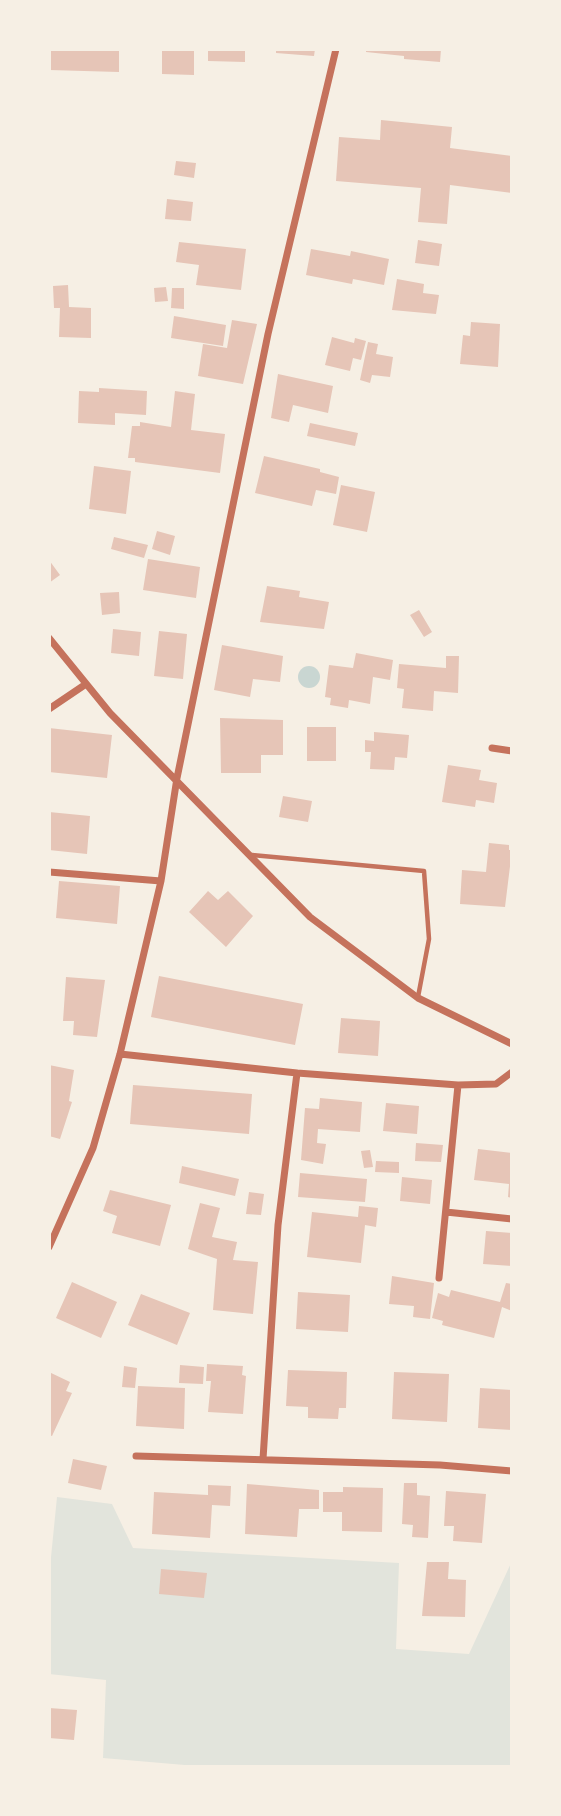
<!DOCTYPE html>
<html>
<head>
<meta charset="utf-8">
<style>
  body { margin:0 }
  #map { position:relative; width:561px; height:1816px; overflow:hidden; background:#f6efe4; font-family:Inter,sans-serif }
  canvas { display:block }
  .frame { position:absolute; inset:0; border:51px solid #f6efe4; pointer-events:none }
</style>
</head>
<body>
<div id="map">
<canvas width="561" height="1816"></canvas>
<div class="frame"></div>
</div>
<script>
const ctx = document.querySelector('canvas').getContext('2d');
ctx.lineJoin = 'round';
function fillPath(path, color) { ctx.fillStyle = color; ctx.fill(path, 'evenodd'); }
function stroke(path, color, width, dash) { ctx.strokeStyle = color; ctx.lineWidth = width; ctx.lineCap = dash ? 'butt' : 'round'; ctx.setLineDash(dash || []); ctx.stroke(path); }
const green = new Path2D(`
  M57,1497L112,1504L133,1548L399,1563L396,1649L469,1654L512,1561V1767H208L103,1758L106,1680L49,1674V1577Z`);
const water = new Path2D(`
  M298 677a11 11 0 1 1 22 0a11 11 0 1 1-22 0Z`);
const building = new Path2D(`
  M49,49H119V72L49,70Z
  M162,49H194V75L162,74Z
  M208,49H245V62L208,61Z
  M276,49H315L314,56L276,53Z
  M366,49H441L440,62L404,59V56L366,52Z
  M381,120L452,127L450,148L512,156V193L450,185L447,224L418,222L421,188L336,181L339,137L380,140Z
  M176,161L196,163L194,178L174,175Z
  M167,199L193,202L191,221L165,219Z
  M418,240L442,244L439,266L415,263Z
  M179,242L246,249L241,290L196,285L199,265L176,262Z
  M311,249L350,256L351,251L389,259L384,285L353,279L352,284L306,275Z
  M397,279L424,284L423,293L439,295L436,314L392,310Z
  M68,285L69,307L91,308V338L59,337L60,308H54L53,286Z
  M166,287L168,301L155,302L154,288Z
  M172,288H184V309L171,308Z
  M174,316L226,325L223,346L171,338Z
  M232,320L257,324L243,384L198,376L203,344L227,348Z
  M471,322L500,324L498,367L460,364L463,335L470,336Z
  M332,337L354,343L355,338L366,341L361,360L353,358L350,371L325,365Z
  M368,342L378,344L376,354L393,357L390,377L372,375L370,383L360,380Z
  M278,374L333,386L328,413L293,405L289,422L271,418Z
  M99,388L147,391L146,415L115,413V425L78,423L79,391L99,392Z
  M175,391L195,394L191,430L225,434L220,473L135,462V458H128L132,426H140V422L171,427Z
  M310,423L358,433L355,446L307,436Z
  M264,456L320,469V472L339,477L336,494L316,490L312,506L255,493Z
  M94,466L131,471L126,514L89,509Z
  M341,485L375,492L367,532L333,525Z
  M157,531L175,536L170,555L152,549Z
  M114,537L148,545L144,558L111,549Z
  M148,559L200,567L196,598L143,590Z
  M49,560L60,575L49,583Z
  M267,586L300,591L299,597L329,602L324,629L260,622Z
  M119,592L120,613L102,615L100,593Z
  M419,610L432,632L424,637L410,615Z
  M113,629L141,632L139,656L111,653Z
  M159,631L187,634L183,679L154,676Z
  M222,645L283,656L280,682L253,679L250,697L214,690Z
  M356,653L393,660L390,680L373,677L370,704L349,700L348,708L330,705L331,698L325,697L329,665L353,668Z
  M446,656H459L458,693L434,691L433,711L402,708L404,689L397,688L399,664L446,668Z
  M220,718L283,720V755H261V773H221Z
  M307,727H336V761H307Z
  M49,728L112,735L107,778L49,772Z
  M374,732L409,735L407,758L395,757L394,770L370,769L371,752H365V740L374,741Z
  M448,765L481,770L479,780L497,783L494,803L476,800L475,807L442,802Z
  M283,796L312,801L308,822L279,817Z
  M49,812L90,816L87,854L49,850Z
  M489,843L509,845V850H512L505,907L460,904L462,870L486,872Z
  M59,881L120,886L117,924L56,918Z
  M208,891L218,900L228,891L253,916L226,947L189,912Z
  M159,976L303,1004L295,1045L151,1017Z
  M66,977L105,980L97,1037L73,1035L74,1021H63Z
  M341,1018L380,1021L378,1056L338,1053Z
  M49,1065L74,1070L69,1101L72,1102L60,1139L49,1136Z
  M133,1085L252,1094L249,1134L130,1124Z
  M320,1098L362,1102L360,1132L318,1129L317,1143L326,1144L323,1164L301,1160L305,1108L319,1109Z
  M386,1103L419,1106L417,1134L383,1131Z
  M416,1143L443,1145L441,1162L415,1161Z
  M478,1149L512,1153V1198L508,1197L509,1184L474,1180Z
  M370,1150L373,1167L364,1168L361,1151Z
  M376,1161L399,1162V1173L375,1172Z
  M182,1166L239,1179L235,1196L179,1183Z
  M300,1173L367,1179L365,1202L298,1197Z
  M402,1177L432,1180L430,1204L400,1201Z
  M110,1190L171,1205L160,1246L112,1233L117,1216L103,1211Z
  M249,1192L264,1194L261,1215L246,1214Z
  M200,1203L220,1208L212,1237L237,1242L233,1260L258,1262L253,1314L213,1310L217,1259L188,1249Z
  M359,1206L378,1208L376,1227L365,1225L361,1263L307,1257L312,1212L358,1217Z
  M486,1231L512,1233V1266L483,1264Z
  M392,1276L434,1283L430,1319L413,1317L414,1306L389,1304Z
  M72,1282L117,1302L101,1338L56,1318Z
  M506,1283L512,1284V1311L502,1307L494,1338L442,1325L443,1321L432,1318L438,1293L449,1297L451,1290L500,1302Z
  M298,1292L350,1295L348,1332L296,1329Z
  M141,1294L190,1313L177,1345L128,1325Z
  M207,1364L243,1366L242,1375L246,1376L243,1414L208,1412L211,1381H206Z
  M180,1365L204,1367L203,1384L179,1383Z
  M124,1366L137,1368L135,1388L122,1387Z
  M288,1370L347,1372L346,1408H339L338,1419L308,1418V1407L286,1406Z
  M49,1372L70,1382L66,1391L72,1393L52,1436L49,1435Z
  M394,1372L449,1374L447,1422L392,1419Z
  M138,1386L185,1388L184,1429L136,1426Z
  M480,1388L512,1390V1430L478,1428Z
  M73,1459L107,1466L101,1490L68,1483Z
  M404,1483H417V1495L430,1496L428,1538L412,1537L413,1525L402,1524Z
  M247,1484L319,1490V1509H299L297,1537L245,1534Z
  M208,1485L231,1486L230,1506L212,1505L210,1538L152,1534L154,1492L208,1495Z
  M343,1487L383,1488L382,1532L342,1531V1512H323V1492H343Z
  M446,1491L486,1494L482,1543L453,1541L454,1526H444Z
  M427,1562H449L448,1579L466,1580L465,1617L422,1616Z
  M161,1569L207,1573L204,1598L159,1594Z
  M49,1708L77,1710L74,1740L49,1738Z`);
const service = new Path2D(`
  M252,855L424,871L429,939L418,997`);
const minor = new Path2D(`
  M49,638L110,713L310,917L418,998L512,1044
  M49,709L86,684
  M492,748L512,751
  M49,872L161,881
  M120,1054L297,1073L458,1085L496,1084L512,1072
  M446,1212L512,1219
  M49,1247L93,1148L120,1054L161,881L177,778L268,334L336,49
  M439,1278L458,1085
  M136,1456L440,1465L512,1471
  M263,1459L278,1225L297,1073`);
fillPath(green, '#e2e4dc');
fillPath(water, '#c9d6d2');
fillPath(building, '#e6c5b7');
stroke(service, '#c5725c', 4.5);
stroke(minor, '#c5725c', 7);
</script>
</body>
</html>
